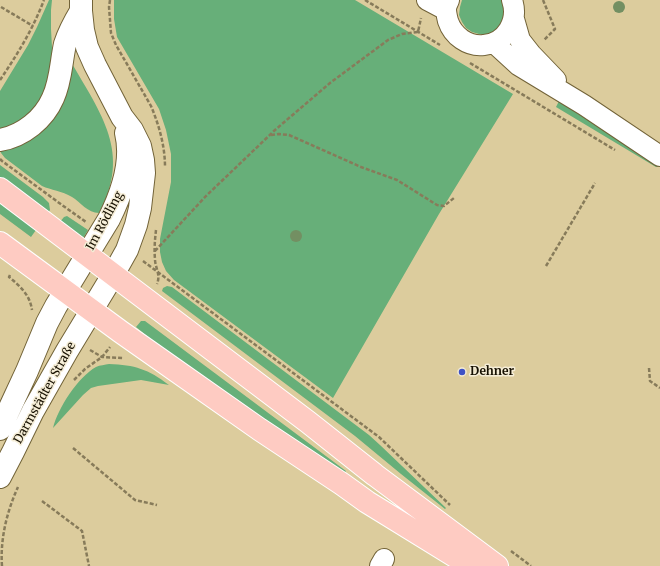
<!DOCTYPE html>
<html>
<head>
<meta charset="utf-8">
<style>
  body { margin:0 }
  canvas { display:block; background:#dccc9d }
</style>
</head>
<body>
<canvas width="660" height="566"></canvas>
<script>
const ctx = document.querySelector('canvas').getContext('2d');
ctx.lineJoin = 'round';
function fillPath(path, color) { ctx.fillStyle = color; ctx.fill(path, 'evenodd'); }
function stroke(path, color, width, dash) { ctx.strokeStyle = color; ctx.lineWidth = width; ctx.lineCap = dash ? 'butt' : 'round'; ctx.setLineDash(dash || []); ctx.stroke(path); }
function drawText(font, color, halo, rows, align = 'center') {
  ctx.font = font + ' Merriweather,serif'; ctx.lineWidth = 3; ctx.setLineDash([]); ctx.textBaseline = 'middle'; ctx.strokeStyle = halo; ctx.fillStyle = color; for (const [text, x, y, turn = 0] of rows) {
    ctx.save(); ctx.translate(x, y); ctx.rotate((+turn || 0) * Math.PI / 180); ctx.textAlign = isNaN(turn) ? turn : align; if (halo) ctx.strokeText(text, 0, 0); ctx.fillText(text, 0, 0); ctx.restore();
  }
}
const green = new Path2D(`
  M49,0H52L51,10V29L53,66L45,98L28,119L0,131V91L28,45L37,27Z
  M114,0H355L513,94L439,214L333,398L174,280L166,271L162,262L160,252V239L171,182V154L166,130L159,109L117,37L114,19Z
  M462,0H503L506,11L501,26L494,32L487,34H479L472,32L466,28L462,22L459,15L460,7Z
  M71,62C101,114 132,153 99,213C88,213 80,202 72,197C62,191 51,190 42,186L5,158L1,153L0,150Z
  M560,99L659,166L656,167L556,107Z
  M0,165L43,197L49,203L50,210L47,214L0,179Z
  M0,203L36,230L31,237L0,214Z
  M67,216L88,230L84,237L77,236L59,223L64,217Z
  M167,286L172,287L369,435L380,445L446,508L445,509L401,474L355,436L162,291L163,288Z
  M141,321H145L346,471L343,475L160,347L136,327Z
  M109,364C135,365 148,369 169,385L141,380L98,386L91,388L83,395L53,428C58,408 78,377 96,367C100,365 105,365 109,364Z`);
const path = new Path2D(`
  M110,0L109,7L111,33L116,45L151,106C159,125 165,146 165,167
  M365,0L440,45
  M543,0L555,29L544,40
  M1,7L33,26
  M470,63L615,150
  M0,80C17,55 33,29 44,0
  M271,135L279,134L289,135L361,167L397,180L437,205L444,206L454,198
  M0,159L2,161L62,205L86,222
  M156,230C155,239 154,249 155,259C155,268 161,274 157,284
  M155,251L206,196L275,130L330,83L388,40L402,34L418,32L421,18
  M143,261L379,437L450,505
  M546,266L595,183
  M10,275L9,277C20,286 30,295 32,310
  M90,350L102,357L123,358
  M649,368L650,381L660,388
  M74,380L85,369L102,357L110,347
  M73,448L135,500L157,505
  M42,501L82,531L89,566
  M511,551L531,566
  M2,566C0,539 7,511 18,487`);
const street = new Path2D(`
  M427,0L446,10
  M449,0C448,3 446,6 446,9C446,13 447,17 448,21C453,36 468,47 484,45C506,43 519,21 512,0
  M514,19L520,40L531,54L556,80
  M494,43L518,65L584,105L660,156
  M380,566L384,559`);
const secondary = new Path2D(`
  M0,140C23,136 44,119 53,98C61,81 61,62 65,44C69,32 75,21 81,11
  M0,429L27,371L47,323L56,306L109,219C122,193 133,162 126,133
  M0,477L13,452L33,411L67,351L113,275L127,250L136,225L140,208L144,173L143,160L140,146L132,130L122,117L95,65L87,47L83,30L81,11V0`);
const primary = new Path2D(`
  M0,189L308,422L375,475L497,566
  M0,243L121,332L259,429L342,484L367,502L471,566`);
const trees = [
  [619,7],
  [296,236]
];
const markers = [
  [462,372,4,"#3e51c5"]
];
const streetNames = [
  ["Im Rödling",105,221,-62],
  ["Darmstädter Straße",45,393,-61]
];
const poiNames = [
  ["Dehner",470,372]
];
fillPath(green, '#67af79');
stroke(street, '#726338', 22);
stroke(secondary, '#726338', 24);
stroke(primary, '#fff', 24);
stroke(path, '#877b5a', 2.5, [4, 2]);
stroke(street, '#fff', 20);
stroke(secondary, '#fff', 22);
stroke(primary, '#fecbc2', 22);
ctx.fillStyle = '#738f62';
for (const [x, y] of trees) { ctx.beginPath(); ctx.arc(x, y, 6, 0, 2 * Math.PI); ctx.fill(); }
for (const [x, y, r, color] of markers) { const dot = new Path2D(); dot.arc(x, y, r, 0, 2 * Math.PI); ctx.fillStyle = color; ctx.fill(dot); stroke(dot, '#f5edd6', 1.5); }
drawText('12px', '#161001', '#f5edd6', streetNames);
drawText('bold 12px', '#161001', '#f5edd6', poiNames, 'left');
</script>
</body>
</html>
